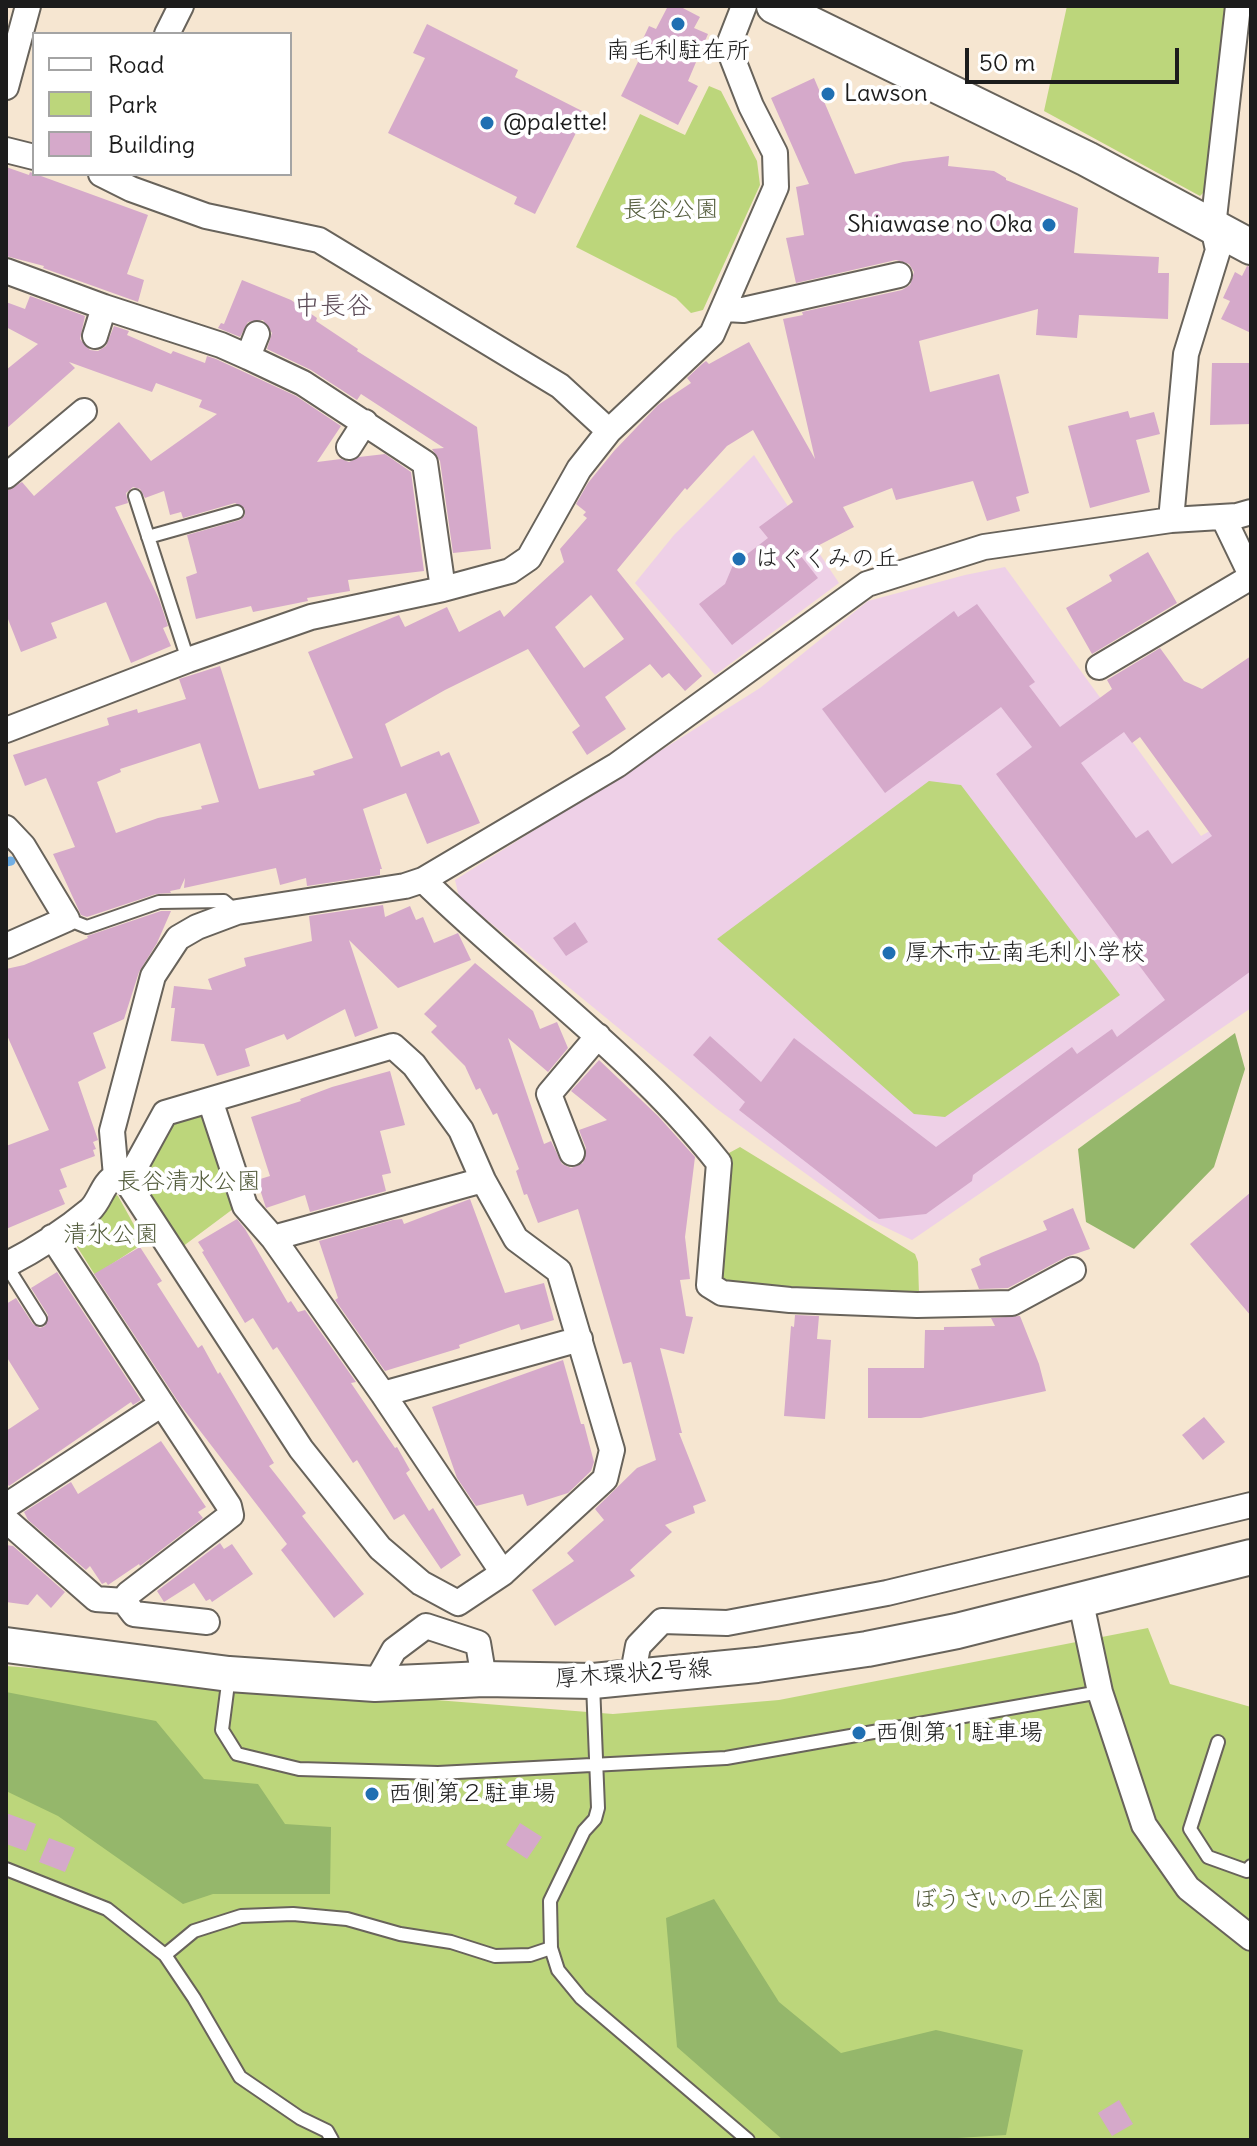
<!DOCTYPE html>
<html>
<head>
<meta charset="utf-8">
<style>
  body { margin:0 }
  #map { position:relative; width:1257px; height:2146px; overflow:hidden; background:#f6e6d1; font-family:Delius,sans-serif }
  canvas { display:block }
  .frame { position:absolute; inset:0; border:8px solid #1c1c1c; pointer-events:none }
  .legend { position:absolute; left:32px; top:32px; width:260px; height:144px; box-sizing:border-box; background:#fff; border:2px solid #a4a4a4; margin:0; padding:10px 14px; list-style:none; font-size:24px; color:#1c1c1c }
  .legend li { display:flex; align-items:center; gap:16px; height:40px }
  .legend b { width:40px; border:2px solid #a4a4a4 }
  .scale { position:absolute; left:965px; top:48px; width:214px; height:36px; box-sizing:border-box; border:4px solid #1c1c1c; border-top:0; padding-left:10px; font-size:24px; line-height:28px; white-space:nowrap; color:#1c1c1c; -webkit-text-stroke:6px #fff; paint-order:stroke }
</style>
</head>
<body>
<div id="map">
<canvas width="1257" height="2146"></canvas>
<div class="frame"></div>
<ul class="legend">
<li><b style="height:10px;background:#fff"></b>Road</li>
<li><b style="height:22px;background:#bcd67b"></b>Park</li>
<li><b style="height:22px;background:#d5a9ca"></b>Building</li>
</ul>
<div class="scale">50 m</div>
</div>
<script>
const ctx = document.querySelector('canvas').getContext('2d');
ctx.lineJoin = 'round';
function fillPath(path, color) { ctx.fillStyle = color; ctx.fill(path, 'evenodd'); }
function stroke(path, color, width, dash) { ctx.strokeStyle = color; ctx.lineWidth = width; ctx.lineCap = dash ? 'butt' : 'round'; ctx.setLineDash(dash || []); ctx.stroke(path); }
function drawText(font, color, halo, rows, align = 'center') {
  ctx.font = font + ' Delius,"Klee One",sans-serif'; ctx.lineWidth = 8; ctx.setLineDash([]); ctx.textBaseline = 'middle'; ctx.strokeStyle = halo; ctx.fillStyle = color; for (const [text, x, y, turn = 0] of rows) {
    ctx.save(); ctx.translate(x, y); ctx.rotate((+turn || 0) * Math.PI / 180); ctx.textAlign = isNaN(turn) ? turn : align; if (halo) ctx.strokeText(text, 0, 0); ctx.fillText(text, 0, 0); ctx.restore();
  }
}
const built = new Path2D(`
  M754,455L839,583L715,675L635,583L674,535Z
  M1005,567L1201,836L1213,829L1251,884V1008L912,1240L868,1219L717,1109L459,897L455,880L760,688L868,601L965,575Z`);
const green = new Path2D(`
  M1067,6H1228L1204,192L1200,196L1044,111Z
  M709,86L721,91L757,161L760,185L703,310L691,313L676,298L576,247L640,114L685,135Z
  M929,781L961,785L1120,995L945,1117L914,1114L717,939Z
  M200,1115L211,1124L237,1206L182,1247L143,1183L172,1123Z
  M740,1147L915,1254L918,1262L919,1294L741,1291L718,1277L729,1153Z
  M111,1192L118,1196L144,1243L95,1275L76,1245L77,1233Z
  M1148,1628L1170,1684L1251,1707V2140H6V1666L613,1714L779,1700Z`);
const forest = new Path2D(`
  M1235,1033L1245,1069L1214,1167L1134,1249L1086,1222L1078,1149Z
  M6,1692L156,1721L204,1779L258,1784L285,1824L331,1827L330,1894H213L183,1904L58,1816L6,1791Z
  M714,1899L779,2002L841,2053L936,2030L1023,2050L1006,2135L925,2140H783L677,2047L666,1918Z`);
const stream = new Path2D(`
  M6,862L11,861`);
const building = new Path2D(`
  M668,6H679L700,17L694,28L708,34L688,81L698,86L678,125L621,96L639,60L634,58L649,26L656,29Z
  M427,24L518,70L515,77L586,113L535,214L514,204L517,197L388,133L425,58L413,53Z
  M814,78L855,174L903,162L949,156L948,166L994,171L1006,178V180L1078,208L1074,253L1159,257L1158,273H1169L1168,319L1079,315L1077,338L1036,335L1038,309L919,341L930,392L999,374L1029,493L1016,497L1020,511L987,521L973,481L896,500L892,488L843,507L854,527L800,555L818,578L732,645L699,604L725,584L733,565L768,538L759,527L793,502L753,430L727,446L687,490L685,488L617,570L702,676L685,691L669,673L662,678L650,664L605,697L626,729L587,755L572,732L580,726L528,649L445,690L385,724L401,767L439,751L441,756L449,752L480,823L427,844L406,793L363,809L382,869H380V875L307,886L306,878L280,885L276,868L184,888L185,878L180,889L170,891L171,893L156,894L87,917L81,915L53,854L75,847L46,778L25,786L13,755L109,725L107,718L137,709L138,713L186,699L179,679L220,666L259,789L315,775L313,771L353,758L308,652L399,615L405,627L447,607L459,632L500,610L504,617L564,562L560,549L587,518L583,515L586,512L576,504L588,483L614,451L658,405L691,383L687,378L702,364L706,361L709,364L749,342L815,459L783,319L803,315L802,312L902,290L910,285L914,272L909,264L896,260L796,283L786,238L804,235L796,187L809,184L771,98ZM591,595L624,639L584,668L555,627ZM200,743L219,802L201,806L202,809L158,818L116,833L97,782L121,772L120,769Z
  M6,167L29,175L30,172L148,215L127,274L144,280L138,302L43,268L44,266L6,256Z
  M1247,266L1251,267V333L1221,319L1230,301L1223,298L1235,272L1242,276Z
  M242,280L291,300L317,318L316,321L358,349L357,351L477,427L491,549L453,553L440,461L432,449L444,448L361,394L357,400L311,370L267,349L272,333L263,320L248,322L240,337L218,328L221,323L224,324Z
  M30,296L85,316L80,339L90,350L98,351L106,346L114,326L129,331L127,335L171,354L173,351L205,363L207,356L216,359L296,396L341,426L317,462L341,459L349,462L359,457L385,454L411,472L424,571L348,580L350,591L307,598L308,601L253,612L251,606L196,619L186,577L197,573L187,535L240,520L245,515V509L235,503L183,518L181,512L170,515L164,491L145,498L140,489L133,487L126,493L128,503L115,507L159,599L168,626L163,628L171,646L131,663L106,602L51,623L57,638L21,652L6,614V491L22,482L34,496L119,422L151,461L217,414L199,407L202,400L156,383L152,392L69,362L75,368L6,429V370L38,344L6,327V302L25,309Z
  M1212,363H1251V424L1210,425Z
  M1128,411L1130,418L1154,412L1160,434L1136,440L1150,492L1090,508L1068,426Z
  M1148,552L1177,603L1092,654L1066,608L1112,581L1109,575Z
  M977,604L1035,682L1029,686L1060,727L1112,689L1107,680L1160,648L1184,681L1202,689L1251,656V971L973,1175L972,1181L926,1214L879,1219L739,1110L745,1102L693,1055L710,1036L761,1082L794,1038L936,1147L1072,1047L1077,1054L1112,1029L1117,1037L1165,1000L996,774L1032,747L1001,707L885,793L822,709L954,611L958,617ZM1124,732L1132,743L1140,737L1212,836L1172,864L1148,830L1136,838L1081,763Z
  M383,905L385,917L410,906L416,920L423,917L434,943L458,933L471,960L398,988L349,940L378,1028L355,1037L345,1009L287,1040L284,1034L245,1049L250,1066L217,1076L204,1044L171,1041L175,1008H171L174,986L212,990L208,979L246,966L244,958L312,941L309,916Z
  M161,911H171L157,943L139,972L124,1019L93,1033L106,1068L78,1082L98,1140L93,1142L96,1149L93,1150L95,1156L60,1169L67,1187L59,1190L65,1204L6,1229V1146L49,1130L6,1033V969L24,965L88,938L87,936Z
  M575,922L588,942L566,956L553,938Z
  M475,963L533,1011L540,1029L557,1022L568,1048L548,1072L508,1038L544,1144L551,1141L562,1164L571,1168L583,1163L586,1148L579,1130L607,1120L571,1091L599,1060L658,1116L695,1157L685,1237L690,1279L680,1280L686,1316L693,1317L684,1354L660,1348L682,1433H679L706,1501L693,1506L695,1513L665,1525L672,1532L630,1570L635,1576L555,1626L532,1590L574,1561L567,1553L604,1520L595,1509L637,1468L656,1460L631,1362L623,1364L578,1209L538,1223L527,1194L524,1195L516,1171L519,1169L497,1113L493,1115L480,1088L476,1090L465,1066L431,1032L437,1026L424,1014Z
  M390,1071L405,1125L380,1131L391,1173L382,1175L386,1191L310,1212L305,1195L266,1208L257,1180L270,1176L251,1117L301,1101L300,1099L332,1087Z
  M1251,1192V1316L1190,1244Z
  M470,1199L505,1293L544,1283L554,1320L521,1330L519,1324L459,1345L460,1348L385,1371L335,1300L338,1298L319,1241L393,1220L402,1219L404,1224Z
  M1073,1208L1090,1249L1066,1257L1008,1288L979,1289L971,1269L981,1265L979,1259L981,1257L1047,1230L1043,1221Z
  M237,1219L245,1229L288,1303L291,1301L298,1312L305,1310L356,1382L351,1383L395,1448L397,1447L410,1470L406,1473L429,1511L433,1508L461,1555L441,1569L404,1514L394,1520L357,1460L353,1463L277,1347L273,1350L253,1318L245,1323L202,1252L204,1251L198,1242Z
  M140,1247L162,1281L157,1284L198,1348L202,1345L218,1374L220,1372L274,1463L269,1466L306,1513L302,1516L364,1594L334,1618L281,1550L287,1544L181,1406L94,1274Z
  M57,1272L141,1400L133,1405L131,1402L9,1486L6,1482V1431L39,1409L6,1356V1304L16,1298L33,1324L40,1328L45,1326L48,1315L31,1288Z
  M795,1315L819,1316L817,1339L831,1340L825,1419L784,1416L791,1326L794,1327Z
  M1020,1316L1039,1364L1046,1391L921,1418H868V1368H924L925,1330H944V1327L995,1326L991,1318Z
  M563,1360L581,1424H584L594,1462L591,1471L568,1493L527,1506L523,1494L476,1506L457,1478L432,1407Z
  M1204,1417L1225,1442L1203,1460L1182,1435Z
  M161,1441L206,1507L198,1512L203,1518L140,1566L139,1564L108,1585L106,1582L102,1584L90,1566L86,1570L28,1520L24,1512L71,1482L78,1494Z
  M220,1543L224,1549L232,1544L253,1574L212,1602L210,1599L206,1601L194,1583L164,1602L157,1591Z
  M6,1545L13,1546L65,1592L51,1608L37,1594L28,1605L6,1602Z
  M6,1813L36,1824L26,1851L6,1844Z
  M520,1823L542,1837L527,1859L506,1845Z
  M49,1838L75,1848L65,1872L39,1862Z
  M1119,2100L1133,2124L1112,2136L1098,2113Z`);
const lane = new Path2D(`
  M135,496L188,660
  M148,537L237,512
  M67,919L87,927L159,902L224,901L237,912
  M6,1265L40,1319
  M229,1676L222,1730L237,1754L299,1769L438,1773L726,1758L1100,1692
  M593,1684L598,1808L595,1819L584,1831L550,1901L551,1948L558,1970L581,1998L748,2140
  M1218,1742L1190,1829L1208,1857L1247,1871L1251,1866
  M6,1869L107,1909L165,1955L194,1998L240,2077L300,2118L327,2131L332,2140
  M165,1955L194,1931L241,1916L293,1914L347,1919L400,1934L451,1942L495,1956L530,1955L551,1948`);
const street = new Path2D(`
  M167,34L181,6
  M6,87L28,6
  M6,150L34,157
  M101,174L131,189L206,216L319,240L560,386L609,431
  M6,271L104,307L221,345L248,357L303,383L425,463L443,589
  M725,309L743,310L899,275
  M95,336L104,307
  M248,357L257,334
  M349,447L365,422
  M6,476L84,411
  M1223,517L1251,575
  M1171,520L1186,354L1218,250L1213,227L1238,6
  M1099,667L1251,577
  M6,730L188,660L311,617L443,589L510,571L529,558L579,469L609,431L712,334L776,187L775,153L751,106L728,47L744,6
  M6,828L23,846L67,919L6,946
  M423,880C520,975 634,1055 719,1163L709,1285L722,1293L790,1300L917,1305L1012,1303L1073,1270
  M572,1153L549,1094L598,1036
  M116,1176L127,1182L301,1449L380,1548L421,1583L458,1603L503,1573L605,1479L612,1450L559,1271L516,1239L483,1180L273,1238L245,1206L210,1100
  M127,1182L165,1113L393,1046L414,1065L461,1130L483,1180
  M52,1237L229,1506L231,1515L128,1594L124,1601
  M273,1238L383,1394L503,1573
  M6,1265C35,1250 65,1231 90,1210C101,1200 102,1183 116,1176L112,1131L153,976L178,938L197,927L237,912L405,886L423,880L617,765L867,584L984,547L1171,520L1237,516L1251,512
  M383,1394L580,1339
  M6,1506L162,1404
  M6,1520L96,1599L124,1601L134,1614L207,1622
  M1080,1598L1100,1692L1144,1825L1188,1888L1251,1938
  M632,1678L638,1646L662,1621L727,1623L887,1593L1251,1505
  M375,1684L394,1650L426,1626L478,1643L484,1679`);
const secondary = new Path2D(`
  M774,6L1087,159L1251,247
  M6,1645L229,1674L375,1684L484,1679L593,1681L757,1665L867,1649L957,1631L1251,1557`);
const markers = [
  [678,24,8,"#1f6fb2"],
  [828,94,8,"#1f6fb2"],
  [487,123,8,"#1f6fb2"],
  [1049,225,8,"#1f6fb2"],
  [739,559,8,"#1f6fb2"],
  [889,953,8,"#1f6fb2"],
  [859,1733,8,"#1f6fb2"],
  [372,1794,8,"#1f6fb2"]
];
const poiNames = [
  ["南毛利駐在所",678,51,"center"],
  ["Lawson",844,94],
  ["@palette!",503,123],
  ["Shiawase no Oka",1033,225,"right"],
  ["はぐくみの丘",755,559],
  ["厚木市立南毛利小学校",905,953],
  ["西側第１駐車場",875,1733],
  ["西側第２駐車場",388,1794]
];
const parkNames = [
  ["長谷公園",671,210],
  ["長谷清水公園",189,1182],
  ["清水公園",111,1235],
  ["ぼうさいの丘公園",1009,1900]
];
const streetNames = [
  ["厚木環状2号線",633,1674,-4]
];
const neighbourhoodNames = [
  ["中長谷",333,307]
];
fillPath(built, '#eed0e7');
fillPath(green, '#bcd67b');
fillPath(forest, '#95b76b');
stroke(stream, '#72afe4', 9);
fillPath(building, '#d5a9ca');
stroke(lane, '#68635b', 16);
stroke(street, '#68635b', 28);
stroke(secondary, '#68635b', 38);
stroke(lane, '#fff', 12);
stroke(street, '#fff', 24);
stroke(secondary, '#fff', 34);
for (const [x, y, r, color] of markers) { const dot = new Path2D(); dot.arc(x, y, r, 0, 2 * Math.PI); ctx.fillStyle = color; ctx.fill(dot); stroke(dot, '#fff', 3); }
drawText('24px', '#1c1c1c', '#fff', poiNames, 'left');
drawText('24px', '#545d3d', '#fff', parkNames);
drawText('24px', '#1c1c1c', '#fff', streetNames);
drawText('26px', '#5d4d59', '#fff', neighbourhoodNames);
</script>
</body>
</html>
